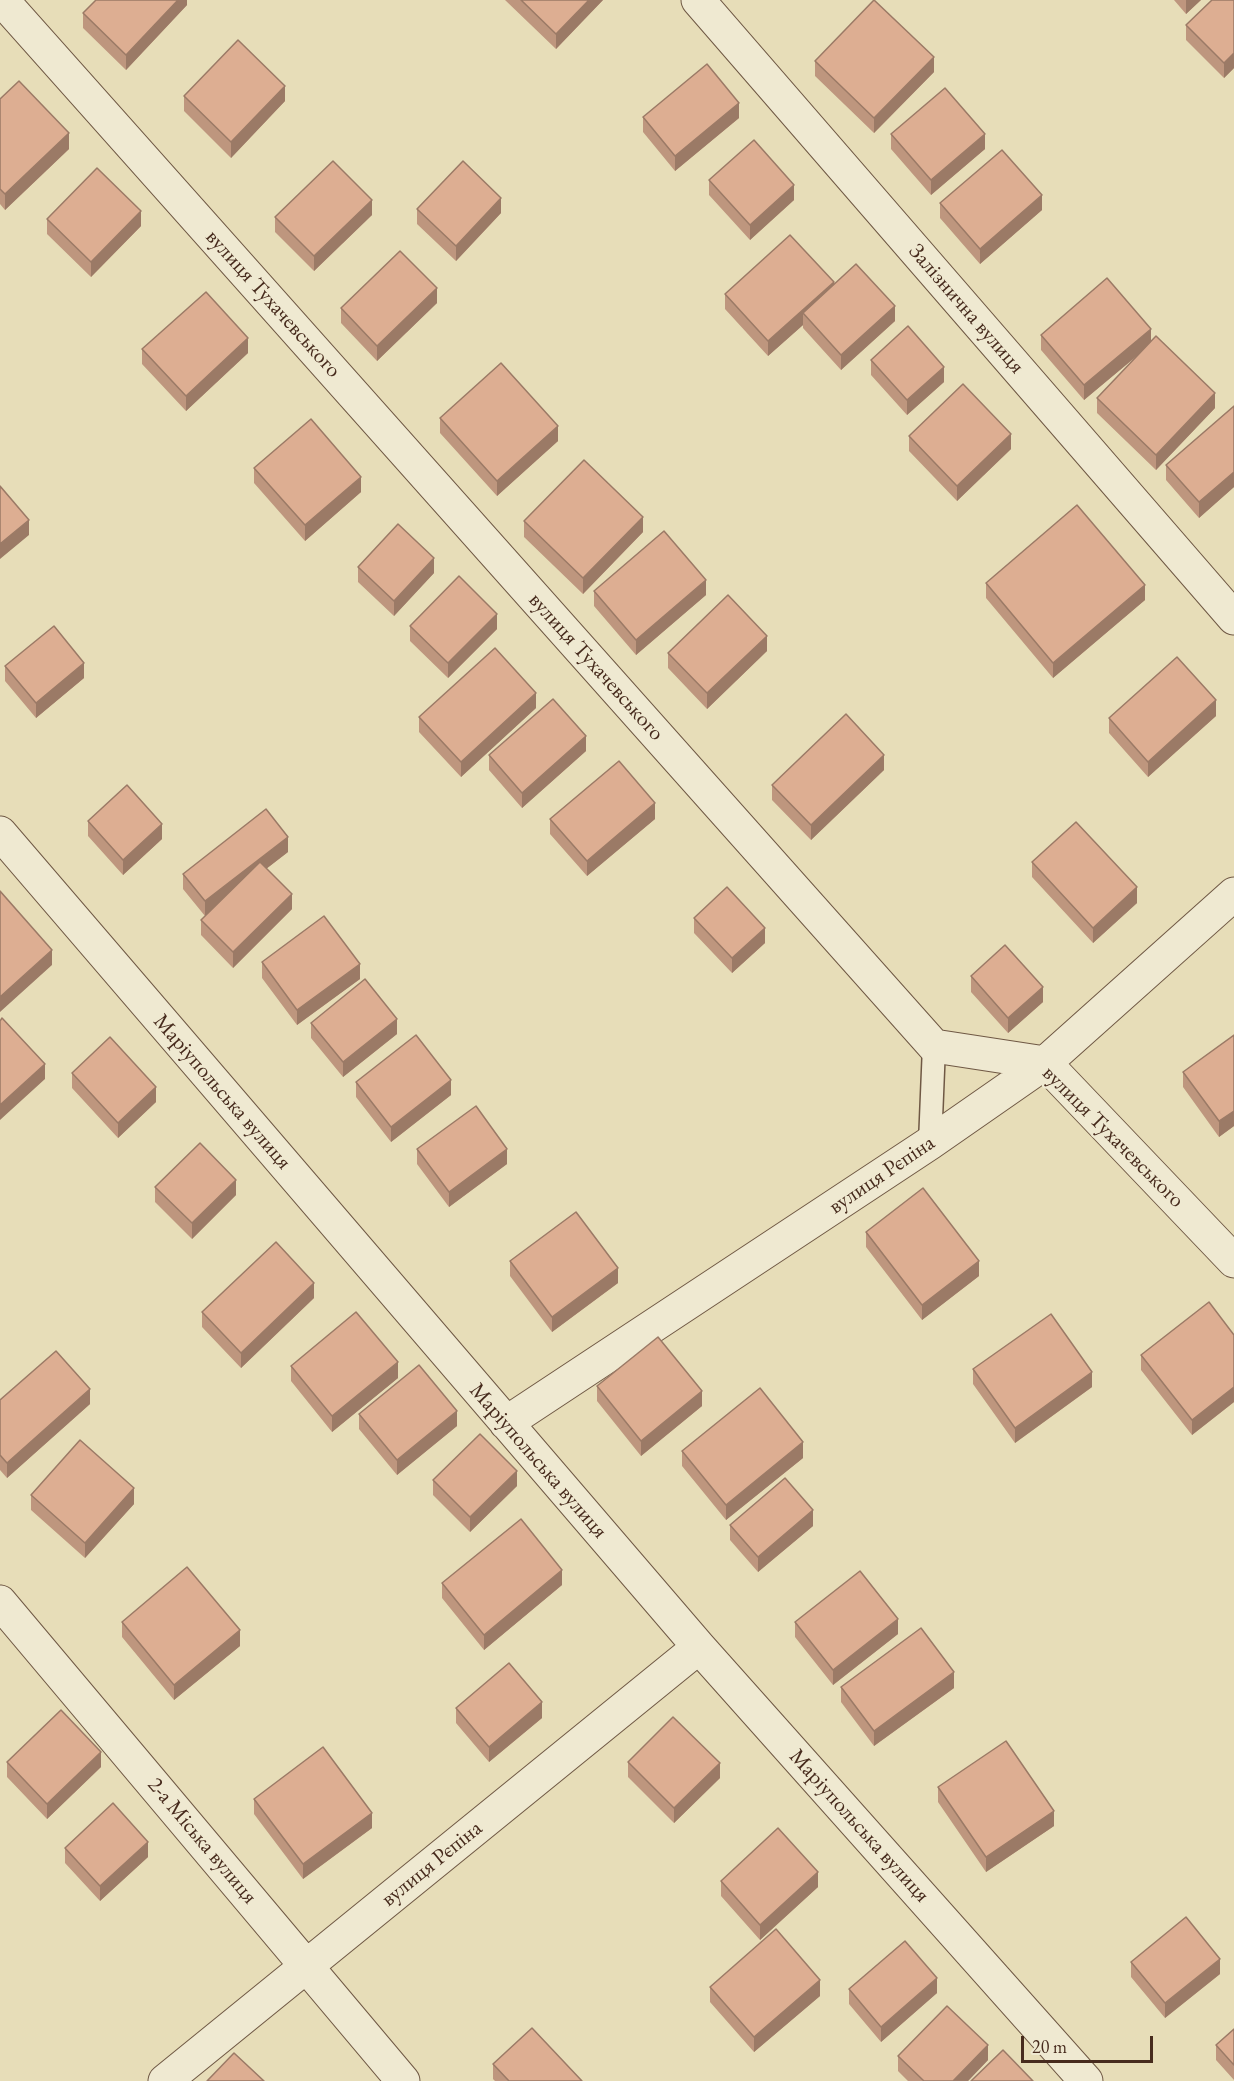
<!DOCTYPE html>
<html>
<head>
<meta charset="utf-8">
<style>
  body { margin:0 }
  #map { position:relative; width:1234px; height:2081px; overflow:hidden; background:#e7ddb8; font-family:"EB Garamond",serif }
  canvas { display:block }
  .scale { position:absolute; left:1021px; top:2036px; width:132px; height:27px; box-sizing:border-box; border:3px solid #472b1d; border-top:0; padding-left:8px; font-size:18px; line-height:21px; white-space:nowrap; color:#472b1d; -webkit-text-stroke:4px #efe9d1; paint-order:stroke }
</style>
</head>
<body>
<div id="map">
<canvas width="1234" height="2081"></canvas>
<div class="scale">20 m</div>
</div>
<script>
const ctx = document.querySelector('canvas').getContext('2d');
ctx.lineJoin = 'round';
function stroke(path, color, width, dash) { ctx.strokeStyle = color; ctx.lineWidth = width; ctx.lineCap = dash ? 'butt' : 'round'; ctx.setLineDash(dash || []); ctx.stroke(path); }
function fillPath(path, color) { ctx.fillStyle = color; ctx.fill(path, 'evenodd'); }
function drawText(font, color, halo, rows, align = 'center') {
  ctx.font = font + ' "EB Garamond",serif'; ctx.lineWidth = 4.5; ctx.setLineDash([]); ctx.textBaseline = 'middle'; ctx.strokeStyle = halo; ctx.fillStyle = color; for (const [text, x, y, turn = 0] of rows) {
    ctx.save(); ctx.translate(x, y); ctx.rotate((+turn || 0) * Math.PI / 180); ctx.textAlign = isNaN(turn) ? turn : align; if (halo) ctx.strokeText(text, 0, 0); ctx.fillText(text, 0, 0); ctx.restore();
  }
}
const lane = new Path2D(`
  M930,1143L934,1046`);
const street = new Path2D(`
  M2,0L934,1046L1045,1063L1234,1261
  M698,0L1234,618
  M0,833L699,1647L1086,2081
  M506,1423L930,1143L1045,1063L1234,894
  M0,1602L403,2081
  M165,2081L699,1647`);
const wall = new Path2D(`
  M187,0V5L126,70L83,28V13Z
  M505,0H603L556,49Z
  M1174,0H1201L1186,14Z
  M1234,0V68L1224,78L1186,40V25Z
  M815,61L934,72L874,133L815,76Z
  M184,96L285,101L231,158L184,111Z
  M0,99L69,149L5,210L0,204Z
  M643,117L739,118L675,171L643,132Z
  M891,134L985,149L931,195L891,149Z
  M709,180L794,200L750,240L709,195Z
  M940,203L1042,210L980,264L940,218Z
  M417,209L501,213L456,261L417,224Z
  M372,215L314,271L275,232V217Z
  M47,219L141,226L91,277L47,234Z
  M834,285L895,321L841,370L803,328V325L768,356L725,309V294Z
  M437,303L377,361L341,323V308Z
  M1041,335L1151,342L1215,408L1156,470L1097,413V398L1138,355L1084,400L1041,350Z
  M142,349L248,353L186,411L142,364Z
  M871,360L944,382L907,415L871,375Z
  M1234,406V487L1199,518L1166,480V465Z
  M440,418L558,441L497,496L440,433Z
  M909,436L1011,449L957,501L909,451Z
  M254,468L361,492L305,541L254,483Z
  M524,521L643,532L583,594L524,537Z
  M358,567L434,573L394,616L358,582Z
  M986,583L1145,600L1053,678L986,598Z
  M594,591L706,595L636,655L594,606Z
  M410,626L497,629L448,678L410,641Z
  M767,651L707,709L668,668V653Z
  M5,666L84,678L36,718L5,681Z
  M536,708L461,777L419,732V717Z
  M1216,716L1148,777L1109,733V718Z
  M586,751L522,808L489,770V755Z
  M884,770L811,840L772,800V785Z
  M550,819H655L587,876L550,834Z
  M88,821L162,839L123,875L88,836Z
  M288,852L266,869L292,909L233,968L201,935V920L205,916L183,889V874Z
  M1032,862L1137,903L1093,943L1032,877Z
  M694,918L765,943L732,973L694,933Z
  M262,962L360,979L297,1025L262,978Z
  M971,976L1043,1002L1008,1033L971,992Z
  M311,1023L397,1034L343,1077L311,1038Z
  M1234,1035V1126L1219,1137L1183,1087V1072Z
  M72,1073L156,1102L118,1138L72,1088Z
  M356,1082L451,1095L391,1142L356,1097Z
  M417,1149L507,1164L449,1207L417,1164Z
  M155,1187L236,1195L192,1239L155,1202Z
  M866,1232L979,1276L922,1320L866,1247Z
  M510,1261L618,1283L552,1332L510,1276Z
  M314,1298L241,1368L202,1327V1312Z
  M1234,1335V1402L1192,1435L1141,1370V1355Z
  M291,1366L398,1378L332,1432L291,1381Z
  M973,1369L1092,1387L1015,1443L973,1384Z
  M597,1386L702,1406L641,1456L597,1401Z
  M0,1400L90,1404L7,1478L0,1470Z
  M359,1414L457,1426L397,1475L359,1429Z
  M682,1451L803,1458L726,1520L682,1466Z
  M433,1480L517,1486L470,1532L433,1495Z
  M31,1495L134,1504L85,1558L31,1510Z
  M730,1525L813,1526L758,1572L730,1540Z
  M442,1583L562,1585L484,1650L442,1598Z
  M122,1622L240,1646L174,1700L122,1637Z
  M795,1622L898,1634L833,1685L795,1637Z
  M841,1687L954,1688L874,1746L841,1702Z
  M456,1708L542,1718L489,1762L456,1723Z
  M7,1762L101,1767L47,1819L7,1777Z
  M628,1762L720,1778L674,1823L628,1777Z
  M938,1787L1054,1826L986,1872L938,1802Z
  M254,1799L372,1828L303,1879L254,1814Z
  M65,1848L148,1857L100,1901L65,1863Z
  M721,1881L818,1887L760,1940L721,1896Z
  M1131,1962L1220,1974L1165,2018L1131,1977Z
  M710,1987L820,1996L754,2052L710,2002Z
  M849,1989L937,1993L881,2042L849,2004Z
  M1234,2029V2080L1216,2060V2045Z
  M898,2056L988,2060L968,2081H908L898,2071Z
  M493,2064L582,2081H495L493,2079Z`);
const shadedWall = new Path2D(`
  M178,0H187V5L126,70V55Z
  M589,0H603L556,49V34Z
  M1186,0H1201L1186,14Z
  M1234,53V68L1224,78V63Z
  M934,57V72L874,133V118Z
  M285,86V101L231,158V142Z
  M739,103V118L675,171V156Z
  M69,133V149L5,210V194Z
  M985,134V149L931,195V180Z
  M794,185V200L750,240V225Z
  M1042,195V210L980,264V249Z
  M501,198V213L456,261V246Z
  M372,200V215L314,271V256Z
  M141,211V226L91,277V262Z
  M834,282V297L803,313V325L768,356V341Z
  M437,288V303L377,361V346Z
  M895,306V321L841,370V355Z
  M1151,329V344L1084,400V385Z
  M248,338V353L186,411V396Z
  M944,367V382L907,415V400Z
  M1215,393V408L1156,470V455Z
  M558,426V441L497,496V481Z
  M1011,434V449L957,501V486Z
  M1234,472V487L1199,518V502Z
  M361,477V492L305,541V525Z
  M643,517V532L583,594V578Z
  M29,520V535L0,559V544Z
  M434,558V573L394,616V601Z
  M706,580V595L636,655V640Z
  M1145,585V600L1053,678V663Z
  M497,614V629L448,678V663Z
  M767,636V651L707,709V693Z
  M84,663V678L36,718V703Z
  M536,693V708L461,777V762Z
  M1216,700V716L1148,777V762Z
  M586,736V751L522,808V793Z
  M884,755V770L811,840V825Z
  M655,803V819L587,876V861Z
  M162,824V839L123,875V860Z
  M288,837V852L205,916V901Z
  M1137,887V903L1093,943V928Z
  M292,894V909L233,968V952Z
  M765,928V943L732,973V958Z
  M52,950V965L0,1012V997Z
  M360,964V979L297,1025V1010Z
  M1043,987V1002L1008,1033V1018Z
  M397,1019V1034L343,1077V1062Z
  M45,1064V1079L0,1120V1105Z
  M451,1080V1095L391,1142V1127Z
  M156,1087V1102L118,1138V1123Z
  M1234,1111V1126L1219,1137V1121Z
  M507,1149V1164L449,1207V1192Z
  M236,1180V1195L192,1239V1223Z
  M979,1261V1276L922,1320V1305Z
  M618,1268V1283L552,1332V1317Z
  M314,1283V1298L241,1368V1353Z
  M398,1362V1378L332,1432V1416Z
  M1092,1372V1387L1015,1443V1428Z
  M1234,1387V1402L1192,1435V1420Z
  M90,1389V1404L7,1478V1463Z
  M702,1391V1406L641,1456V1441Z
  M457,1411V1426L397,1475V1460Z
  M803,1442V1458L726,1520V1505Z
  M517,1471V1486L470,1532V1517Z
  M134,1488V1504L85,1558V1543Z
  M813,1510V1526L758,1572V1557Z
  M562,1570V1585L484,1650V1635Z
  M898,1619V1634L833,1685V1670Z
  M240,1630V1646L174,1700V1685Z
  M954,1672V1688L874,1746V1731Z
  M542,1702V1718L489,1762V1747Z
  M101,1752V1767L47,1819V1804Z
  M720,1763V1778L674,1823V1808Z
  M1054,1811V1826L986,1872V1857Z
  M372,1813V1828L303,1879V1864Z
  M148,1842V1857L100,1901V1886Z
  M818,1872V1887L760,1940V1925Z
  M1220,1959V1974L1165,2018V2003Z
  M937,1978V1993L881,2042V2027Z
  M820,1980V1996L754,2052V2037Z
  M988,2045V2060L968,2081H953Z`);
const building = new Path2D(`
  M96,0H178L126,55L83,13Z
  M521,0H589L556,34Z
  M874,0L934,57L874,118L815,61Z
  M1212,0H1234V53L1224,63L1186,25Z
  M238,40L285,86L231,142L184,96Z
  M707,64L739,103L675,156L643,117Z
  M19,81L69,133L5,194L0,189V99Z
  M945,88L985,134L931,180L891,134Z
  M754,140L794,185L750,225L709,180Z
  M1002,150L1042,195L980,249L940,203Z
  M333,161L372,200L314,256L275,217Z
  M463,161L501,198L456,246L417,209Z
  M97,168L141,211L91,262L47,219Z
  M790,235L834,282L768,341L725,294Z
  M400,251L437,288L377,346L341,308Z
  M856,264L895,306L841,355L803,313Z
  M1107,278L1151,329L1084,385L1041,335Z
  M206,292L248,338L186,396L142,349Z
  M908,326L944,367L907,400L871,360Z
  M1156,336L1215,393L1156,455L1097,398Z
  M501,363L558,426L497,481L440,418Z
  M963,384L1011,434L957,486L909,436Z
  M1234,406V472L1199,502L1166,465Z
  M311,419L361,477L305,525L254,468Z
  M584,460L643,517L583,578L524,521Z
  M0,486L29,520L0,544Z
  M1077,505L1145,585L1053,663L986,583Z
  M398,524L434,558L394,601L358,567Z
  M664,531L706,580L636,640L594,591Z
  M459,576L497,614L448,663L410,626Z
  M728,595L767,636L707,693L668,653Z
  M54,626L84,663L36,703L5,666Z
  M495,648L536,693L461,762L419,717Z
  M1177,657L1216,700L1148,762L1109,718Z
  M553,699L586,736L522,793L489,755Z
  M846,714L884,755L811,825L772,785Z
  M619,761L655,803L587,861L550,819Z
  M127,785L162,824L123,860L88,821Z
  M266,809L288,837L205,901L183,874Z
  M1076,822L1137,887L1093,928L1032,862Z
  M260,862L292,894L233,952L201,920Z
  M727,887L765,928L732,958L694,918Z
  M0,891L52,950L0,997Z
  M324,916L360,964L297,1010L262,962Z
  M1005,945L1043,987L1008,1018L971,976Z
  M365,979L397,1019L343,1062L311,1023Z
  M2,1018L45,1064L0,1105V1021Z
  M416,1035L451,1080L391,1127L356,1082Z
  M1234,1035V1111L1219,1121L1183,1072Z
  M110,1037L156,1087L118,1123L72,1073Z
  M476,1106L507,1149L449,1192L417,1149Z
  M200,1143L236,1180L192,1223L155,1187Z
  M923,1188L979,1261L922,1305L866,1232Z
  M576,1212L618,1268L552,1317L510,1261Z
  M276,1242L314,1283L241,1353L202,1312Z
  M1209,1302L1234,1335V1387L1192,1420L1141,1355Z
  M356,1312L398,1362L332,1416L291,1366Z
  M1051,1314L1092,1372L1015,1428L973,1369Z
  M658,1337L702,1391L641,1441L597,1386Z
  M56,1351L90,1389L7,1463L0,1455V1400Z
  M419,1365L457,1411L397,1460L359,1414Z
  M760,1388L803,1442L726,1505L682,1451Z
  M480,1434L517,1471L470,1517L433,1480Z
  M80,1440L134,1488L85,1543L31,1495Z
  M785,1478L813,1510L758,1557L730,1525Z
  M521,1519L562,1570L484,1635L442,1583Z
  M187,1567L240,1630L174,1685L122,1622Z
  M860,1571L898,1619L833,1670L795,1622Z
  M921,1628L954,1672L874,1731L841,1687Z
  M509,1663L542,1702L489,1747L456,1708Z
  M61,1710L101,1752L47,1804L7,1762Z
  M673,1717L720,1763L674,1808L628,1762Z
  M1006,1741L1054,1811L986,1857L938,1787Z
  M323,1747L372,1813L303,1864L254,1799Z
  M113,1803L148,1842L100,1886L65,1848Z
  M778,1828L818,1872L760,1925L721,1881Z
  M1186,1917L1220,1959L1165,2003L1131,1962Z
  M776,1929L820,1980L754,2037L710,1987Z
  M905,1941L937,1978L881,2027L849,1989Z
  M947,2006L988,2045L953,2081H924L898,2056Z
  M532,2028L582,2081H509L493,2064Z
  M1234,2029V2065L1216,2045Z
  M1003,2050L1033,2081H971Z
  M234,2053L264,2081H207Z`);
const streetNames = [
  ["вулиця Тухачевського",273,304,48],
  ["Залізнична вулиця",966,309,49],
  ["вулиця Тухачевського",596,667,48],
  ["Маріупольська вулиця",222,1092,49],
  ["вулиця Тухачевського",1113,1137,45],
  ["вулиця Рєпіна",882,1175,-34],
  ["Маріупольська вулиця",538,1461,49],
  ["Маріупольська вулиця",859,1826,48],
  ["2-а Міська вулиця",202,1841,50],
  ["вулиця Рєпіна",432,1864,-39]
];
stroke(lane, '#6f5844', 25);
stroke(street, '#6f5844', 35);
stroke(lane, '#efe9d1', 22);
stroke(street, '#efe9d1', 33);
fillPath(wall, '#be967e');
fillPath(shadedWall, '#9b7a66');
fillPath(building, '#ddae92');
stroke(building, '#9b7a66', 1.5);
drawText('22px', '#472b1d', '#efe9d1', streetNames);
</script>
</body>
</html>
